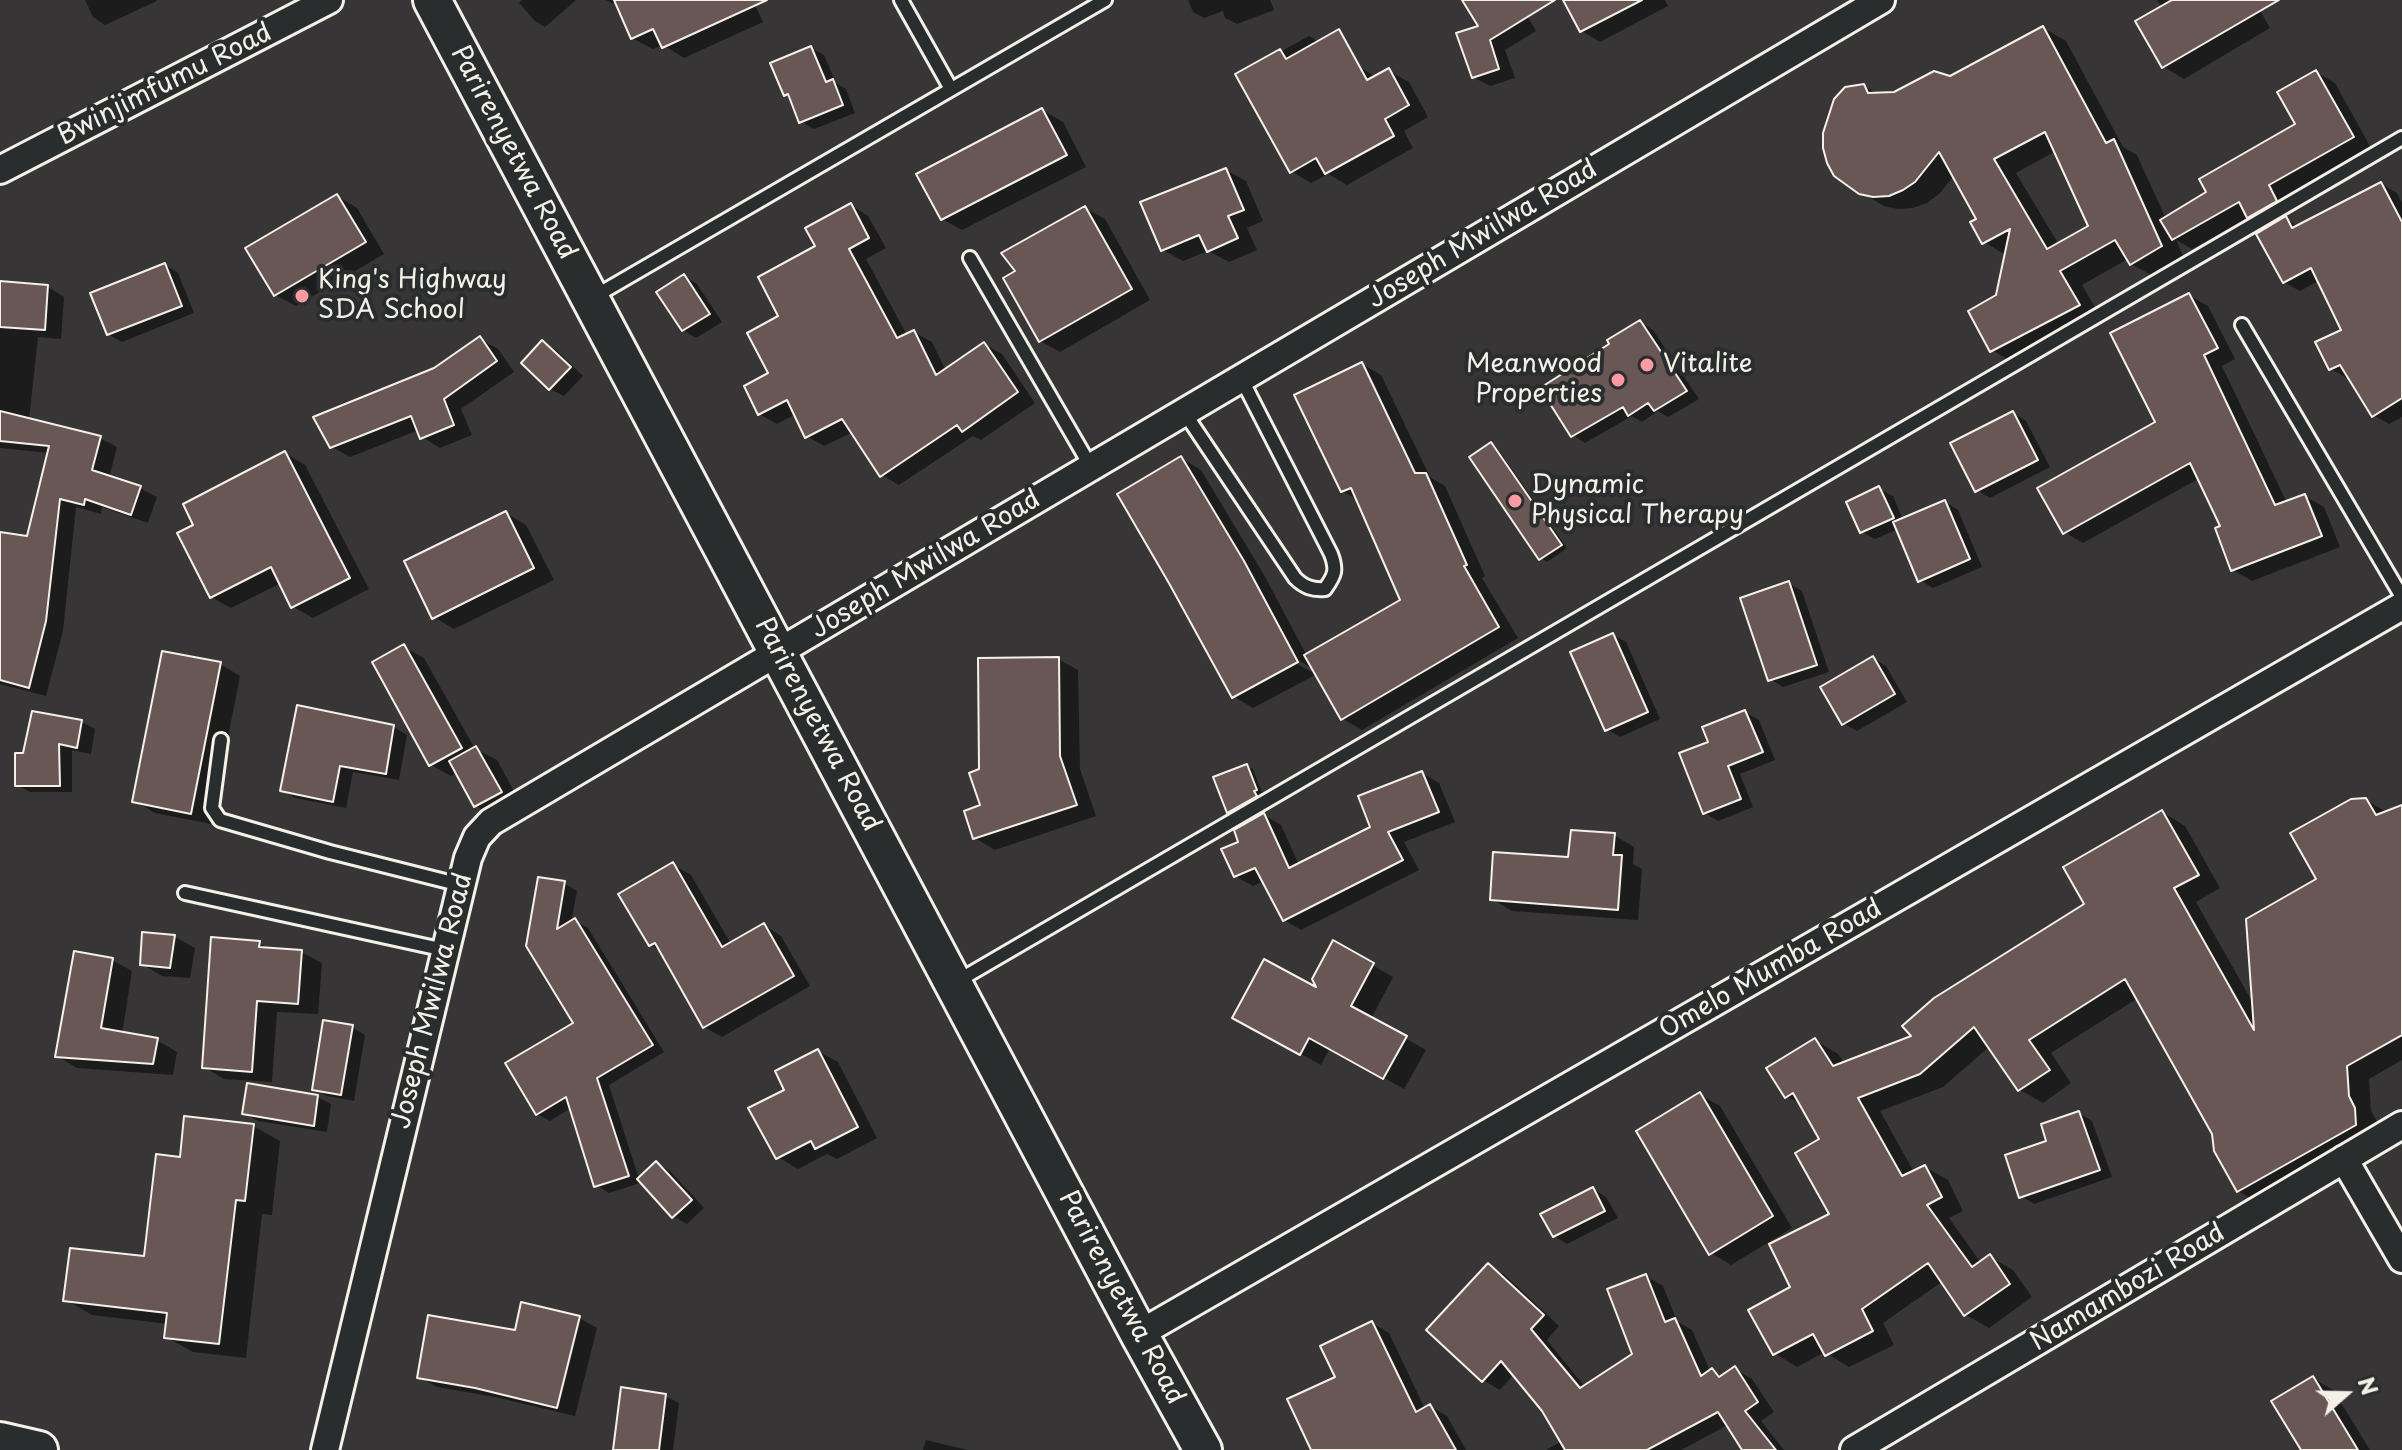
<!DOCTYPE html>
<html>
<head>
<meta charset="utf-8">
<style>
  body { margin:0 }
  #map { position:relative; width:2402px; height:1450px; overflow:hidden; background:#373536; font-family:"Playpen Sans",sans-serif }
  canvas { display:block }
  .north { position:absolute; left:2306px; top:1354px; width:80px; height:80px; -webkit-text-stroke:6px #2a2d2e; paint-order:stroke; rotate:70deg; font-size:22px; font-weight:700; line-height:32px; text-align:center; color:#f4f1e8 }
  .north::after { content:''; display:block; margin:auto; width:28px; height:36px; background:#f4f1e8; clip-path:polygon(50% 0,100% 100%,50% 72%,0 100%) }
</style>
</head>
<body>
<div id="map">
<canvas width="2402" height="1450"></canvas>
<div class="north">N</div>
</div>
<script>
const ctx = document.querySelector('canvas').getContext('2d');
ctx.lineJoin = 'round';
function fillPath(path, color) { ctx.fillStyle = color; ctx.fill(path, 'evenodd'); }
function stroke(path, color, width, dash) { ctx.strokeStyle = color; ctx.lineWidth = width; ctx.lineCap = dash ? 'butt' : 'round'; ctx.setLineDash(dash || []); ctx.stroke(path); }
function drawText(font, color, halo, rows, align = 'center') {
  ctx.font = font + ' "Playpen Sans",sans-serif'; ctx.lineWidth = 8; ctx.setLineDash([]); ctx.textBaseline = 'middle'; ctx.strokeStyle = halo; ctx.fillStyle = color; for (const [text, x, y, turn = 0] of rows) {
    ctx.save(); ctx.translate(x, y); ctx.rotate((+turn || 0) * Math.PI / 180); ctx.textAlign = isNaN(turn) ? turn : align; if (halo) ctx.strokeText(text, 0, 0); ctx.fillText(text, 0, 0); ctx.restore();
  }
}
const shadow = new Path2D(`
  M85,0H156L157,1L105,25L93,17Z
  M522,0H576L545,27L535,21L519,3Z
  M606,0H753L763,22L684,58L663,45L653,49L632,38L616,1L613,4Z
  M1188,0H1270L1274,10L1237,24L1225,18L1223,11L1204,18L1193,12Z
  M1465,0H1518L1536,31L1505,50L1515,78L1490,86L1473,77L1481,27Z
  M1565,0H1665L1668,6L1600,42L1582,31Z
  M2157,0H2254L2270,28L2184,79L2164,67L2162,8Z
  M2043,28L2066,41L2123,147L2137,155L2166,219L2209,193L2298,125L2316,72L2335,83L2371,148L2286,196L2294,211L2283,217L2299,227L2381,184L2397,193L2402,203V417L2389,424L2373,415L2350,377L2347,378L2331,369L2344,330L2320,280L2300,291L2284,282L2269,228L2249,217L2192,249L2176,240L2185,260L2155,277L2131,264L2128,259L2082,285L2102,319L2015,364L1992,350L1998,296L2006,255L1984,242L1978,220L1954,176L1939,194L1927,203L1913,208L1898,209L1884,206L1860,192L1864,86L1879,95L1895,94L1950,78ZM2056,151L2091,227L2059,245L2016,173Z
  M1309,36L1376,77L1389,71L1409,82L1428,117L1404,131L1413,148L1347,185L1328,174L1311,183L1291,171L1238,75Z
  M811,48L824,55L836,83L846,89L855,113L814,129L800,121L791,97L786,94Z
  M1042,110L1063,122L1086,167L962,230L942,219Z
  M1226,170L1246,181L1263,221L1247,228L1257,250L1229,262L1208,251L1183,261L1163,250L1142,203Z
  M337,196L357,208L384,254L296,306L275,295Z
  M851,205L868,216L886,248L866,259L907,335L914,332L932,342L946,371L984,344L1002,354L1035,403L981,440L973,436L899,485L882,475L853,432L824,446L807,436L796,414L777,424L759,414L771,374L781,317L818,247Z
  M1085,208L1105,219L1150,300L1060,352L1040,341L1018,272Z
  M165,265L178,273L194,313L122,342L108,334Z
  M684,276L697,284L722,322L696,338L683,330Z
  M0,283L48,287L64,297L61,339L38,337L29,420L100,438L117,447L109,478L140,488L157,497L148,523L102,507L101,514L76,507L63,631L46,696L0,684V534L29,538L49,453L0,448Z
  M2189,295L2208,306L2235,359L2222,366L2287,503L2305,496L2324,507L2340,547L2252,581L2233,570L2223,527L2200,478L2083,543L2064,532L2158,423Z
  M1640,322L1653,330L1699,399L1668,417L1658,411L1642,422L1632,416L1585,443L1573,435L1612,344Z
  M480,339L498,349L514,372L461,409L472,435L440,448L422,437L419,430L350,457L332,447Z
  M542,342L556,350L583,376L564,396L550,389L523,363Z
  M1362,364L1381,375L1430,477L1445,486L1485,576L1482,578L1518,638L1362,730L1343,719L1317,674L1253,708L1233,696L1181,458L1201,470L1264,575L1307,656L1402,600L1358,500L1342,491ZM1290,655L1315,670V674L1288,659Z
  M2013,413L2026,421L2050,467L1990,498L1977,490Z
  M1491,444L1497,448L1567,548L1547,562L1541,558Z
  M285,453L305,465L369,589L313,618L292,606L281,583L231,608L211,597L195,526Z
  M1879,489L1893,496L1903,520L1945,502L1958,510L1982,567L1933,588L1920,580L1898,529L1875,539L1862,532Z
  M506,513L526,525L554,580L454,629L434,617Z
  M1788,583L1802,591L1829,672L1783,687L1770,679Z
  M1613,635L1626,642L1660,719L1620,737L1607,729Z
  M404,647L424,658L475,749L497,760L521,804L496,817L476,806L458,773L451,776L431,765Z
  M1873,658L1886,666L1907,702L1857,731L1844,724Z
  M1058,659L1078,670L1080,769L1096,816L995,850L975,838L983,806L981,771Z
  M220,664L240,676L211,824L155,813L135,801Z
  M1745,712L1759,720L1775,760L1740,774L1753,807L1718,821L1705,813L1710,743Z
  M33,713L82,722L95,729L91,754L72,750V792H30L17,785Z
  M394,727L407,735L399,780L353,772L346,808L295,798L282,790Z
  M1247,766L1253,769L1262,793L1259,794L1261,800L1235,815L1229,812Z
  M1422,773L1439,783L1455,822L1404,842L1419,870L1301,930L1284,920L1264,881L1253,886L1235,876L1240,843L1264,815L1281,825L1299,865L1373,827Z
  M2366,800L2388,813L2402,807V1060L2369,1079L2371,1111L2378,1123L2379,1138L2261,1204L2238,1191L2214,1134L2138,998L2051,1053L2071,1083L2043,1103L2020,1090L1990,1046L1943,1087L1880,1111L1914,1172L1925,1167L1948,1180L1963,1211L1949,1218L1981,1263L1990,1257L2013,1270L2032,1297L1989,1328L1966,1315L1943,1281L1883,1323L1894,1345L1849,1367L1825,1352L1797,1367L1774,1353L1793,1288L1832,1215L1821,1140L1802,1105L1786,1096L1815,1040L1838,1054L1845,1064L1914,1037L2087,904L2162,812L2185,826L2220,888L2196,902L2254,1005L2319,880Z
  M1614,835L1634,847L1633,864L1642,869L1638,920L1512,911L1492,899Z
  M673,865L691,875L731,944L764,925L781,936L810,986L722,1037L704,1027L662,952L651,945Z
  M564,883L577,891L571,923L575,921L588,928L664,1052L609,1085L639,1179L657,1163L670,1171L704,1208L687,1224L673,1216L643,1182L609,1193L596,1185L571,1108L550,1121L537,1114L576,1023L528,946Z
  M175,937L195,948L190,978L162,976L142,964Z
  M259,943L270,949L301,952L322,963L318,1014L277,1012L272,1082L224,1079L204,1067Z
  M1334,943L1393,977L1371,1019L1426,1050L1404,1089L1330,1048L1321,1065L1234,1017L1321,992Z
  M112,960L132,971L122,1034L157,1040L177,1052L173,1075L77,1068L57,1056Z
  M352,1027L365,1035L354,1101L327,1096L314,1089Z
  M818,1051L838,1062L877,1138L837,1159L827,1154L798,1169L778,1157L787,1091Z
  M1700,1095L1720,1106L1792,1228L1731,1265L1711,1253Z
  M318,1097L331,1104L327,1132L258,1121L244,1113Z
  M2079,1113L2092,1121L2112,1177L2034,1204L2021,1196L2049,1142Z
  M253,1126L280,1141L272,1215L262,1214L246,1358L193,1352L166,1337L168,1324L92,1315L66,1300L146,1259L182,1159Z
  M1593,1189L1606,1197L1618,1218L1567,1244L1554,1236Z
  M1488,1265L1505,1275L1559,1326L1547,1340L1585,1387L1634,1355L1646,1276L1663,1286L1677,1321L1692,1330L1710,1371L1723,1376L1735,1369L1752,1379L1774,1412L1761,1421L1784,1450H1744L1728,1425L1681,1450H1546L1562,1441L1544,1410L1514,1374L1500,1390L1483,1380Z
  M579,1318L597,1328L575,1416L495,1397L437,1387L419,1377L516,1332Z
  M1372,1323L1389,1333L1425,1409L1430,1406L1447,1416L1466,1450H1313L1338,1378Z
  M2313,1378L2333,1390L2370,1450H2303Z
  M665,1396L679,1403L673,1450H615Z
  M926,1440L968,1450H923Z`);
const building = new Path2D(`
  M614,0H767L662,48L653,29L631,39Z
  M1462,0H1555L1490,40L1499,69L1472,78L1456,33L1478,26Z
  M1563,0H1642L1580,32Z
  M2172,0H2279L2162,68L2135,21Z
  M2043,26L2106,143L2114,139L2162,246L2130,265L2115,240L2060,271L2080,305L1990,352L1968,311L1996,295L2010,229L1982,244L1970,222L1976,219L1939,152L1915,182L1903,190L1889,196L1873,197L1859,194L1834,176L1827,163L1823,148V133L1834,99L1845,87L1864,84L1868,93L1894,92L1934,71L1950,76ZM2045,132L2088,226L2047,249L1994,159Z
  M1339,29L1367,80L1389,68L1409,105L1385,119L1394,136L1325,174L1316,158L1290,173L1235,74L1280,49L1286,59Z
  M811,46L826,82L833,79L843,105L799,123L788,94L784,96L770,63Z
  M2316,70L2354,137L2269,185L2277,201L2247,218L2239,202L2172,240L2160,220L2206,192L2199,179L2295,124L2277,92Z
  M1042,108L1067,155L941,220L916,174Z
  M1226,168L1244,210L1228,216L1238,238L1207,252L1199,235L1161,251L1140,202Z
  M2381,182L2402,222V398L2372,417L2340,365L2329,370L2315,342L2341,330L2311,268L2283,283L2256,234L2286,216L2292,228Z
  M337,194L366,242L274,296L245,248Z
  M851,203L869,238L849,249L897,338L914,330L936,375L984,342L1018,392L962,432L957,425L880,477L842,419L805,438L787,400L758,415L744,386L768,373L747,333L778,316L758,277L815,246L805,228Z
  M1085,206L1132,289L1039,342L1003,278L1015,271L1001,253Z
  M165,263L182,306L107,335L90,293Z
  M684,274L710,314L682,331L656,292Z
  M0,281L48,285L45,330L0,327Z
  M2189,293L2218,348L2204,355L2275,505L2305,494L2322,536L2231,571L2215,528L2220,526L2190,463L2063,534L2037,488L2155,422L2110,333Z
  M1640,320L1687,391L1654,411L1648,403L1628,416L1623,407L1571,437L1540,388L1609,344L1607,340Z
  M480,336L497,361L444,399L454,425L420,439L411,416L330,448L313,417L434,368Z
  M542,340L571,367L549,390L521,363Z
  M1362,362L1415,473H1426L1467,565L1464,566L1499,627L1341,720L1304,655L1400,600L1351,488L1341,492L1294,395Z
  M0,411L101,436L92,470L141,486L131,515L85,499L84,505L60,499L46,621L29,688L0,680V532L27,536L49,446L0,441Z
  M2013,411L2038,460L1975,492L1950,443Z
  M1491,442L1562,545L1539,560L1469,457Z
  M285,451L350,578L291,608L271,567L210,598L177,533L193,525L183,504Z
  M1181,456L1244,561L1298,662L1232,698L1170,585L1117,494Z
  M1879,486L1894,518L1860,533L1846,502Z
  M1945,500L1970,559L1918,582L1893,522Z
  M506,511L534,568L432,619L404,561Z
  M1789,581L1817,665L1768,681L1740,598Z
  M1613,633L1648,712L1605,731L1570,652Z
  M404,644L462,748L429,766L372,662Z
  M162,651L221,662L191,814L132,802Z
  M1873,656L1895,694L1842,725L1820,687Z
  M1059,657L1060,756L1077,805L973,839L964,811L980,805L969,773L979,769L978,658Z
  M297,705L394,725L386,774L340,766L333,802L280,791Z
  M1745,710L1763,752L1728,766L1741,799L1703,814L1679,753L1708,742L1702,727Z
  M32,711L82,720L77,748L59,744L60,786H15V753H23Z
  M476,746L502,792L474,807L449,761Z
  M1247,764L1257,790L1254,791L1257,796L1227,813L1213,777Z
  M1422,771L1439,812L1388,832L1403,860L1283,921L1255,868L1234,877L1221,849L1238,842L1234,830L1264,813L1289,868L1370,827L1358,796Z
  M2366,798L2376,815L2402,805V1035L2347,1066L2349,1096L2355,1108L2356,1125L2237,1192L2214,1151L2212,1134L2125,979L2029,1040L2050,1070L2018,1091L1974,1027L1920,1074L1858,1098L1902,1176L1925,1165L1942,1197L1927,1205L1972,1267L1990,1254L2010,1284L1964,1316L1928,1263L1862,1309L1873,1331L1825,1356L1813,1334L1773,1355L1748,1310L1790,1287L1769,1244L1829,1214L1795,1153L1819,1139L1793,1093L1785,1098L1766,1068L1815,1038L1833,1066L1911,1036L1902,1026L1934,998L2084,904L2063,867L2162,810L2199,875L2174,888L2254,1030L2246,919L2316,879L2290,833L2351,799Z
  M1571,830L1615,833L1613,855H1622L1618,910L1490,900L1493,852L1568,857Z
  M673,862L722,947L764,923L794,976L703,1028L655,943L649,946L618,894Z
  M538,877L565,881L557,929L575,918L653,1045L597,1078L629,1176L594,1187L566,1097L536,1115L505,1063L573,1023L526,946Z
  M142,932L175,935L170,968L140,965Z
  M211,937L260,941L259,947L302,950L298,1004L257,1001L252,1072L202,1068Z
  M1333,940L1374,963L1351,1006L1407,1036L1383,1079L1309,1038L1300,1055L1232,1018L1264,959L1316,987L1312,979Z
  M74,951L113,958L101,1028L158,1038L153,1064L55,1057Z
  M323,1020L353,1025L341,1095L312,1090Z
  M818,1049L858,1127L815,1149L811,1141L776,1159L748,1108L784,1090L775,1071Z
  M247,1083L318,1095L314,1126L242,1114Z
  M1700,1092L1773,1216L1709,1255L1636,1131Z
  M2079,1111L2100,1170L2019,1198L2005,1155L2046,1141L2041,1124Z
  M184,1116L254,1124L245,1201L236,1200L219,1344L164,1338L167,1313L63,1301L70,1248L144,1256L156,1154L180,1157Z
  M656,1161L692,1200L672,1218L637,1179Z
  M1593,1187L1605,1211L1553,1237L1540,1214Z
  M1488,1263L1544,1315L1531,1329L1580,1388L1632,1354L1607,1289L1646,1274L1665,1322L1675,1318L1701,1376L1712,1368L1719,1377L1735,1366L1758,1402L1745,1411L1776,1450H1742L1718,1412L1647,1450H1565L1542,1411L1501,1361L1482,1382L1426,1330Z
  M521,1302L580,1316L557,1408L475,1388L417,1378L428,1315L515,1330Z
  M1372,1321L1416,1412L1430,1404L1456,1450H1311L1287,1399L1335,1377L1320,1346Z
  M2313,1376L2358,1450H2301L2271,1401Z
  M621,1387L666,1394L659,1450H613Z`);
const lane = new Path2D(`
  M901,0L951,89
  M970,258L1091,467
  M592,298L1105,0
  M2242,325L2402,597
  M1184,412L1295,578C1304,587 1312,590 1325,589C1335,575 1337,570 1331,554L1241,378
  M221,740L212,808L220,820L330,852L461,885
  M185,893L445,950
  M956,982L2402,138`);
const street = new Path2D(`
  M0,170L329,0
  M2344,1159L2402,1259
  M1139,1334L2402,606
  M325,1450L468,858L477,837L491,822L1881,0
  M1854,1450L2402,1125`);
const secondary = new Path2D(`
  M432,0L1139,1334L1203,1450
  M0,1441L39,1450`);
const markers = [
  [302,296,8,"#ff9aa2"],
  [1647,365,8,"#ff9aa2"],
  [1618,380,8,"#ff9aa2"],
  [1515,501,8,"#ff9aa2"]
];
const streetNames = [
  ["Bwinjimfumu Road",165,85,-27],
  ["Parirenyetwa Road",513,153,62],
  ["Joseph Mwilwa Road",1483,235,-31],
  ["Joseph Mwilwa Road",926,565,-31],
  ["Parirenyetwa Road",817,725,62],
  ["Omelo Mumba Road",1771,970,-30],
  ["Joseph Mwilwa Road",433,1001,-76],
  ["Namambozi Road",2128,1288,-31],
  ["Parirenyetwa Road",1121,1298,62]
];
const poiNames = [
  ["King's Highway",318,281],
  ["SDA School",318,311],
  ["Meanwood",1602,365,"right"],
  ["Properties",1602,395,"right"],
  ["Vitalite",1663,365],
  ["Dynamic",1531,486],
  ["Physical Therapy",1531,516]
];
fillPath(shadow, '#0007');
fillPath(building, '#695755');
stroke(building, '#f4f1e8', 2);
stroke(lane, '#f4f1e8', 18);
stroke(street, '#f4f1e8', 32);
stroke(secondary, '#f4f1e8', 42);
stroke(lane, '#2a2d2e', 12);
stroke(street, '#2a2d2e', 26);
stroke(secondary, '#2a2d2e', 36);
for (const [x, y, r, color] of markers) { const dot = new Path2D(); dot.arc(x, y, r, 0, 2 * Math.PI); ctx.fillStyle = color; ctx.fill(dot); stroke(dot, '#2a2d2e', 3); }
drawText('26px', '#f4f1e8', '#2a2d2e', streetNames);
drawText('26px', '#f4f1e8', '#2a2d2e', poiNames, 'left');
</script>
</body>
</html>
